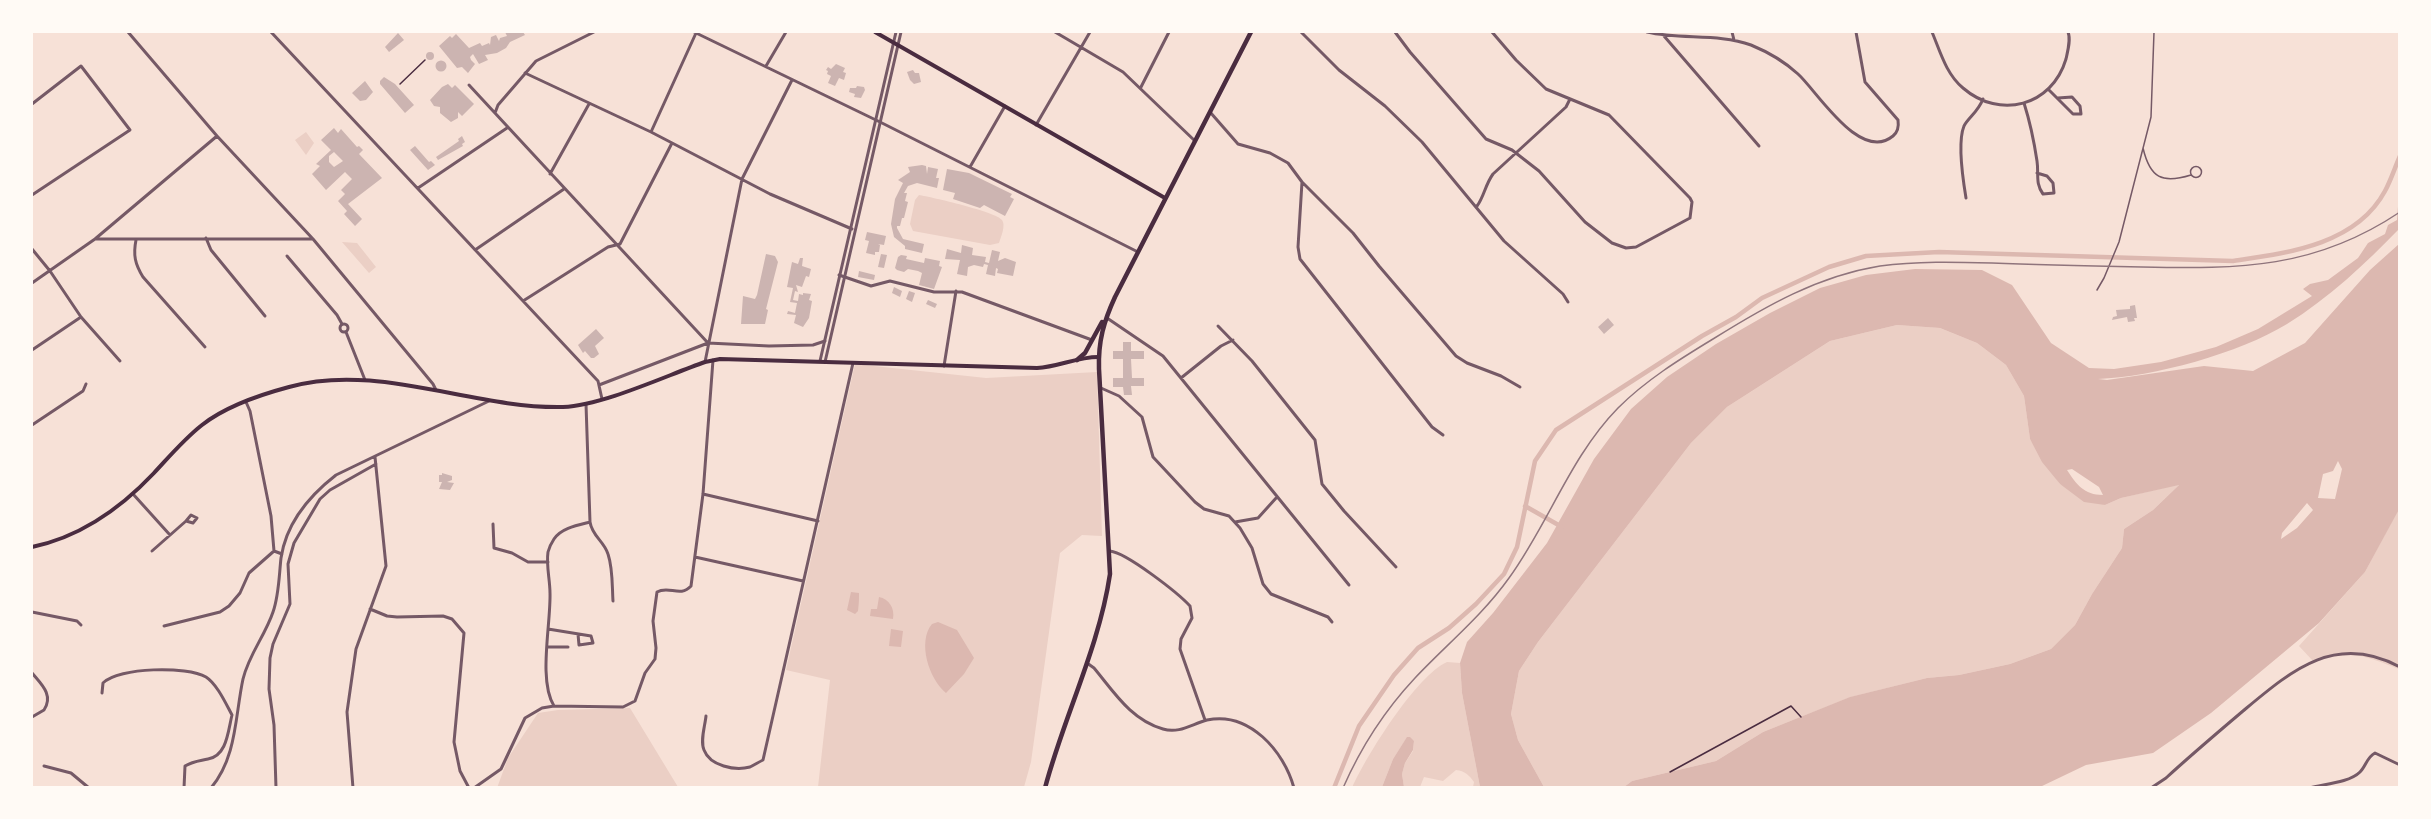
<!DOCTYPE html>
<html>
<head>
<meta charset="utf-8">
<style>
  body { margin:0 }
  #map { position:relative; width:2431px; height:819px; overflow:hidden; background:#f7e1d7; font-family:"Asap Condensed",sans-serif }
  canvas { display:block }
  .frame { position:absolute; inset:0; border:33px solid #fffaf5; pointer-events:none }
</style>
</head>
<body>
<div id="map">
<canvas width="2431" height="819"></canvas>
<div class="frame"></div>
</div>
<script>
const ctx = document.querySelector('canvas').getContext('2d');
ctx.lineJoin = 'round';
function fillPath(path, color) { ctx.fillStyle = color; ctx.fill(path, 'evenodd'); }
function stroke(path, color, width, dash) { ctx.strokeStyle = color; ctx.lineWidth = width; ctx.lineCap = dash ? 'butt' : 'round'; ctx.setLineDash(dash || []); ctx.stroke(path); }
const green = new Path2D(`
  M306,132L314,143L306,155L295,140Z
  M919,195C931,197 997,212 1002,220C1006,225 1001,237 999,243L990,245L913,231L910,224L915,200Z
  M342,242L357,243L376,267L369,273Z
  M1897,325L1940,328L1977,343L2006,365L2024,396L2030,439L2060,484L2105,505L2121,498L2180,484L2153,510L2124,529L2122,548L2092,594L2075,625L2051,649L2010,664L1959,675L1927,678L1851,697L1763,732L1716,761L1632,781L1624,787H1544L1518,740L1511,714L1519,671L1538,642L1691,443L1727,407L1830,341Z
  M855,364L986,378L1097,372L1102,536L1082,535L1060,553L1031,762L1024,787H818L830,680L786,670Z
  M2399,508V669C2361,654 2354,651 2313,661L2299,646L2365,572Z
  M1447,662L1460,663L1462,693L1480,787H1473L1474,782C1469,775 1465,771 1456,770L1443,781L1424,777L1420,787H1404L1402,774L1405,763L1413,751L1414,741L1407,738L1393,759L1382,787L1352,788C1366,756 1416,676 1447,662Z
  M630,708L678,787L497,788L508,758L538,713L558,710Z`);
const water = new Path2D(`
  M2399,193V229C2365,264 2329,298 2287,324C2240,353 2153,377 2098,379L2107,380L2204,366L2253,371L2305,343L2370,270L2399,244L2400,508L2397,513L2365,572L2319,623L2211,713L2153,753L2086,765L2040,787H1624L1632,781L1716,761L1763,732L1850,697L1927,678L1959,675L2010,664L2051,649L2075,625L2092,594L2122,548L2124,529L2153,510L2179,485L2121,498L2105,505L2084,502L2060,484L2042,462L2030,439L2024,396L2006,365L1977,343L1940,328L1897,325L1830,341L1727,407L1691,443L1538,642L1519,671L1511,714L1518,740L1544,787H1480L1462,693L1460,663L1467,642L1493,613L1547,543L1594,459L1631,409L1667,377L1716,344L1770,313L1820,288L1866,275L1915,269L1982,270L2012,285L2051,343L2089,368L2114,369L2161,362L2216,347L2258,329L2312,296L2303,289L2310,284L2328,280L2358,258L2368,243L2385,234L2388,225L2397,220ZM2338,461L2342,469L2335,499L2318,498L2323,474L2333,471ZM2072,469L2099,487L2103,495C2084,495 2076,484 2067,470ZM2307,503L2313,510L2297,528L2281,539L2282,533Z
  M851,592L859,593C859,600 859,603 858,611L855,614L847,610Z
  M879,597C889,599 895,608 893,619L870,616L871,609H877Z
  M938,622L957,630L974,658L964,674L946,693C929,679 917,642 932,624Z
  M891,629L903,631L901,647L889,646Z
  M1407,737H1410L1414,741L1413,750L1405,763L1402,774L1404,787H1382L1393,759Z`);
const canal = new Path2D(`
  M1525,506L1562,527
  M1334,788L1359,726L1394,675L1418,648L1449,628L1476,604L1504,574L1517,547L1535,461L1556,430L1702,336L1736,317L1762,298L1829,267L1866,256L1939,252L2233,261C2287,253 2356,245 2385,191C2391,180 2395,167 2400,156`);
const building = new Path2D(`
  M505,32H523L525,35L510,42L506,48L497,53L485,55L488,60L479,64L473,54L470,57L471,60L475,64L468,73L462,67L457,68L439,46L450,36L452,38L456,34L469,48L480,43L482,46L489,43L490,45L491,37L496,35L499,41L500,38L507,36Z
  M398,33L404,40L389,52L385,47Z
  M426 56a4 4 0 1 1 8 0a4 4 0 1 1-8 0Z
  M435.5 66a5.5 5.5 0 1 1 11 0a5.5 5.5 0 1 1-11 0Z
  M836,64L845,68L843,72L846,73L844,80L839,78L835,86L828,83L831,76L827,74L828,71L826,70L828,67L831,69Z
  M913,70L915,73H919L921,82L914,84L910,80L907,72Z
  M384,77L395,84L414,105L405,113L380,84V81Z
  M365,81L373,92L366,100L360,101L352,93Z
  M448,84L452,88L455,85L474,104L462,116L458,112V118L451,122L440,113V107L434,106L430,100L442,87Z
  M857,86L864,87L865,90L861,98L854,97L855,94L849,92L850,88H856Z
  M334,128L338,133L341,129L357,147L359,146L363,150L359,154L382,178L348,204L362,219L355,226L344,214L347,211L338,201L345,194L341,190L352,179L345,172L326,190L312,174L320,166L316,164L331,150L321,140ZM334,152L343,161L334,167L329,162V156Z
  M462,136L465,142L462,144L463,146L438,160L436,157L459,141L458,139Z
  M415,146L429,162L431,161L435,165L428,170L410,150Z
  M922,165L926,166L927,174L928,167L938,169L936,178H939L937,188L917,183L908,186L904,193H907L905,201L908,202L904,218H902L900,226H897V228L903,239L924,244L922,253L905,249V246L894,237L891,224L895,199L903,183L898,180L910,172L908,167Z
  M947,169L969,173L1012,194L1010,197L1014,199L1005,216L984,205L980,208L953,199L955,193L943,190Z
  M867,232L886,236L884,245L878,244L880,245L879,252H875V255L866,253L869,241L865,240Z
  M962,245L973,248L972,255L986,257L985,262L989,263L992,250L1000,252L998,261L1005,258L1016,262L1013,276L997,273L998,269L996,268L995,276L986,274L988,265L984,264L983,267L974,265L968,267L967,276L957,274L960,260L945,259L947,249L961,253Z
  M766,254L775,256L778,262L766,309L768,310L765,324H741L743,296L755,299L757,295Z
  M881,254L887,255L884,268L878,267Z
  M901,255L907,256L906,259L924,263L925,258L940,261L939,266L942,267L934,289L919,285L922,273L918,271L908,269L904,272L897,270L895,268L898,257Z
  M800,258H803L802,266L811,269L809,277L806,276L802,287L796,285L798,292L795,291L793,300L798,301L799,294L803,295V293L811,294L809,300L812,301L809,318L803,327L794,323L796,315L787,314L788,311L795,313L797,303L790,302L793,288L787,287L792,262L798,264Z
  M859,271L875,275L874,280L858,277Z
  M894,287L902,291L900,297L892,293Z
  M909,291L915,293L912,302L906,299Z
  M928,300L937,304L935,308L926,304Z
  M2135,305L2137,318H2134L2135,321L2128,322L2127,317L2112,320L2113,317L2117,316L2116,310L2130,309V306Z
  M1608,318L1614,325L1604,334L1598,327Z
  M596,329L604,338L595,346L599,354L594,358H591L585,351L583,353L578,345Z
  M1123,342H1131V351H1144V359H1131L1132,378H1144V386H1131L1132,395H1124L1123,387H1113V378H1123V359H1113V351H1123Z
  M442,473L452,476V480L447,482L454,483L450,490L439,489L442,482H439V475H442Z`);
const path = new Path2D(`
  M400,84L425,60
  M1670,772L1791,706L1801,717`);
const service = new Path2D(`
  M2143,148C2150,178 2162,184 2191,175
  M2190.5 172a5.5 5.5 0 1 1 11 0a5.5 5.5 0 1 1-11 0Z
  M2097,290L2104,278L2119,242L2151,117L2154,32`);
const minor = new Path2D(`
  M128,32L217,136L313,239L433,384L436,390
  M271,32L598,381L602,399
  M694,32L880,122L1138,252
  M1055,32L1123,72L1195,141
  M1301,32L1339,70L1385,106L1422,142L1504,241L1563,294L1568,302
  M1395,32L1410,52L1486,139L1512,150L1539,171L1585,222L1612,243L1626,248L1636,247L1690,218L1692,202L1690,198L1609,115L1546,89L1516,60L1492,32
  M1647,32C1681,40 1718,33 1751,45C1768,52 1785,62 1798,74C1817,91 1860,163 1893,136C1898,132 1899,127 1898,120L1865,82L1856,32
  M1732,32L1734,40
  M1932,32C1940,51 1946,74 1963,88C2000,120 2052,106 2066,59C2068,50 2071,39 2068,32
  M1664,36L1759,146
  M766,66L786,32
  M525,73L651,132L770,194L852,229
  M469,85L708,343
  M1141,87L1169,32
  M2048,89L2073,114H2081L2080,106L2072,97L2058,98
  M2024,103C2030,122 2034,141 2037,161C2039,174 2035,183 2043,194L2054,193L2053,183L2047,176L2037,173
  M32,104L81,66L130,130L32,195
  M1210,112L1238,144L1270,153L1288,163L1302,182L1298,247L1300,259L1432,427L1443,435
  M495,113L498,105L536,61L594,32
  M1036,125L1090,32
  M651,132L696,33
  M970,167L1005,106
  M550,174L589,104
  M1302,182L1353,233L1379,266L1456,356L1467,363L1501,376L1520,387
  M418,188L507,128
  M1966,198C1963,180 1957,143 1964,126C1968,118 1978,112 1983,99
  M1477,206C1484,197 1485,185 1493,174L1566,107L1570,99
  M206,238L211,250L265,316
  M96,239H313
  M136,240C133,255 135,264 143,277L205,347
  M32,249L50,271L81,317L120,361
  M475,250L564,189
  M287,256L337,315L342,324
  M839,275L871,286L890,281L934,292H962L1092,340
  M32,283L95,239L217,136
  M523,301L608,247L620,244L672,143
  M1107,318L1163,356L1349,585
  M340 328a4 4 0 1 1 8 0a4 4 0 1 1-8 0Z
  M1218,326L1252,361L1315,440L1322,484L1344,511L1396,567
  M346,332L365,380
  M32,350L81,317
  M705,362L742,179L792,80
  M944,366L956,291
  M1181,378L1221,346L1233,340
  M599,385L708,343L769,346L813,345L825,341
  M1101,388L1119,396L1142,417L1153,457L1195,502L1204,509L1229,516L1240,528L1252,548L1263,584L1271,594L1328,617L1332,622
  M246,402L250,411L271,516L274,551L282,554
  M32,425L83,391L86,384
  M133,494L170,535
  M703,494L818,521
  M590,522C592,536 604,541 608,554C613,569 612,586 613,601
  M1235,522L1258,518L1277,497
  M493,524L494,548L512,553L528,562H548
  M152,551L186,521L193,523L197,518L191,515L186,521
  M1110,551C1127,553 1178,593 1190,606L1192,618L1181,639L1180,649L1205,720
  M695,557L803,581
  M370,609L387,616L397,617L443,616L452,619L464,633L454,742L460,771L469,788
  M32,612L77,621L81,625
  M164,626L220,612L229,606L240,593L249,573L274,551
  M548,629L591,636L593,643L579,645L578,634
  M547,647H568
  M1087,663L1094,668C1114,692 1131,720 1163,729C1179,734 1192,724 1207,720C1249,711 1284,751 1294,788
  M32,673C41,684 54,695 44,710L32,717
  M102,693L103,683C119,667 187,666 206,677C217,684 226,704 232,715C228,731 227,756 208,759C199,761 193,761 185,766L184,788
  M554,706C538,680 551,624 550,593C550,580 546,565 548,552C549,548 552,542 554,539C561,528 578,525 590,522L586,404
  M706,716C705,726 700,741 704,750C710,766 735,771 750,767C754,765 759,762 763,760L853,363
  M44,766L71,773L89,788
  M211,788C237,757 235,716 243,679C249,654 265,636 273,612C279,595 279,576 281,558C286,524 309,496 336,475L489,401
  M276,788L274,725L269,689L270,658L273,644L290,604L288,564L294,543L320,499L330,490L376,464
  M353,788L347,712L356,649L386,566L375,457
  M474,788L501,769L525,718L542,708L554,706L623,707L635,701L645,673L655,659L656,648L653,621L657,592C669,585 680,598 691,586L703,494L713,360
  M2309,788C2323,784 2349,783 2360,772C2366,766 2367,757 2375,753L2400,765`);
const tertiary = new Path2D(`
  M820,361L896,32
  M825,362L901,32
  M2151,788L2166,778C2191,755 2217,733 2243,711C2291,671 2335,632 2400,667`);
const secondary = new Path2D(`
  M875,32L1165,198
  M32,547C80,537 120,509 154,473C169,457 184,439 202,425C226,406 259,395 289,387C378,362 472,409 563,407C604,405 665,376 705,362L720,359L1037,368C1058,367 1077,357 1098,357`);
const primary = new Path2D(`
  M1077,360L1085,353L1102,322
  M1045,788C1064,716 1099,648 1110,574L1099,369C1098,341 1104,321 1115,297L1251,32`);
const rail = new Path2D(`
  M1343,788C1361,747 1385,710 1415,678C1446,645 1482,616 1509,578C1549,523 1570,457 1618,408C1646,380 1680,359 1713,339C1766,306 1818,276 1880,266C1917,261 1955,262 1992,263C2042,265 2092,266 2142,267C2240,269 2315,269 2400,212`);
fillPath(green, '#ebcfc5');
fillPath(water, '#dcb8b0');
stroke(canal, '#dcb8b0', 4.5);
fillPath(building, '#ccb4b1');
stroke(path, '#4a2c40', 1.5);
stroke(service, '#755966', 1.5);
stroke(minor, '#755966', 3);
stroke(tertiary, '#755966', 3);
stroke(secondary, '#4a2c40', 4);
stroke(primary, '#4a2c40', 4.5);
stroke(rail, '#8f747c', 1.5);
</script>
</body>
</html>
